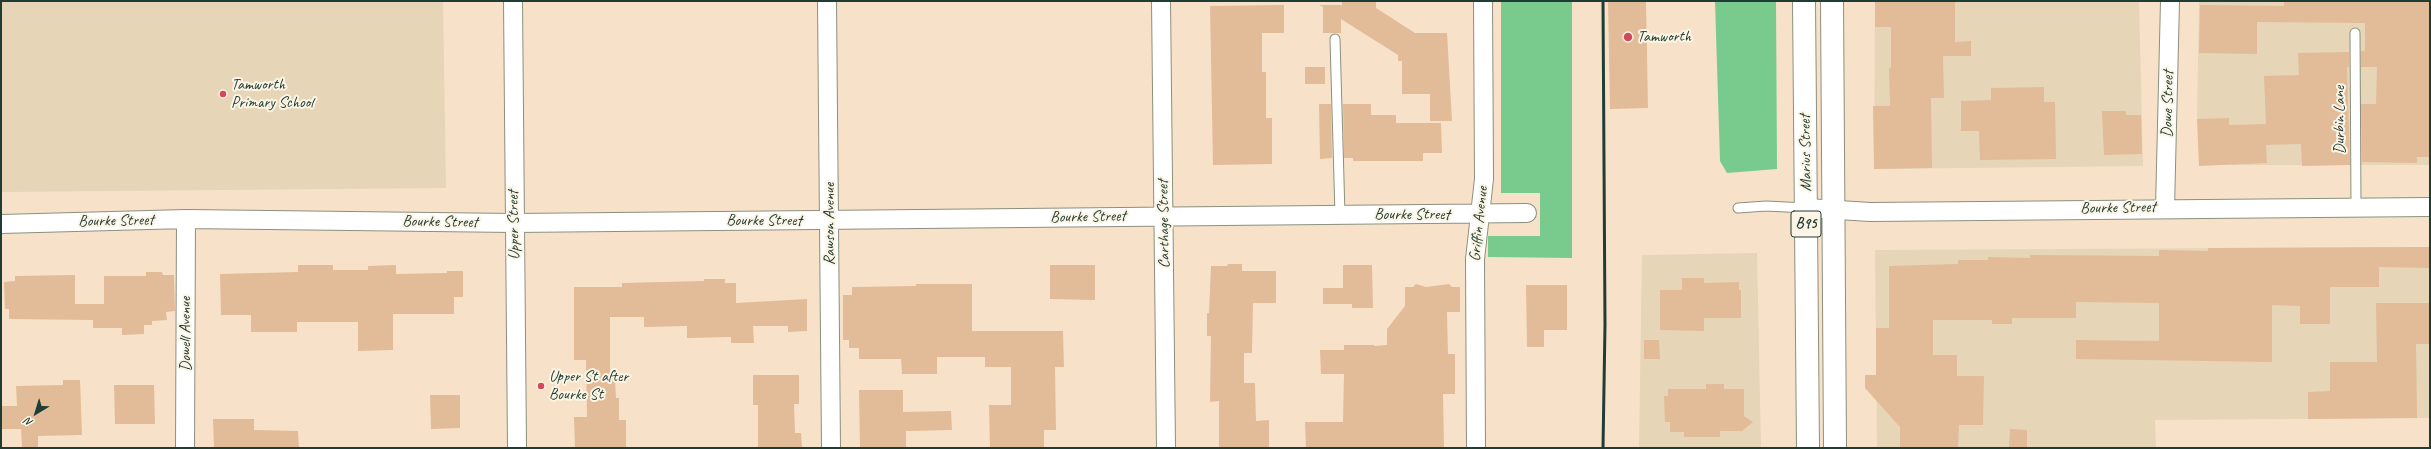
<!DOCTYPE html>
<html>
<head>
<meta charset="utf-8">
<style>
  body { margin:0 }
  #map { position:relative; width:2431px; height:449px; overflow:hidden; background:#f7e2c9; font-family:Caveat,sans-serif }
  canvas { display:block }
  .frame { position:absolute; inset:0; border:2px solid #1f3d34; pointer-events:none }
  .north { position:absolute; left:16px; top:393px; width:40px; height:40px; -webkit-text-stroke:3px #fcf5e5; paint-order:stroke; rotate:218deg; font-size:11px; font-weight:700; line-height:16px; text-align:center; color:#1f3d34 }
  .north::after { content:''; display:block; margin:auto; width:14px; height:18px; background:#1f3d34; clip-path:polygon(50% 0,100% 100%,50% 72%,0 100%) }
</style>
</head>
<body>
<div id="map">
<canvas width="2431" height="449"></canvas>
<div class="frame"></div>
<div class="north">N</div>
</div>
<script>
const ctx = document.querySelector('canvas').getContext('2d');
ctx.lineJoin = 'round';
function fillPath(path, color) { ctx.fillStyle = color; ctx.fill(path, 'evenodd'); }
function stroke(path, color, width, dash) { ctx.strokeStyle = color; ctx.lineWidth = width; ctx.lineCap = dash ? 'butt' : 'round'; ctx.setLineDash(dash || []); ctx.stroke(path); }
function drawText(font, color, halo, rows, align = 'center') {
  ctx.font = font + ' Caveat,sans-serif'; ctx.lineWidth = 4; ctx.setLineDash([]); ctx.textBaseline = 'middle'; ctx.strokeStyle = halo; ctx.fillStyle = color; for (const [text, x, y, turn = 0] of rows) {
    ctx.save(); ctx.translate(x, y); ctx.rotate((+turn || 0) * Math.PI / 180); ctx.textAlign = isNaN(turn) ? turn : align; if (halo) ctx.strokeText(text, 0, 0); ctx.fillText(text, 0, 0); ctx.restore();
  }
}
const built = new Path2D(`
  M1,1H443L446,188L1,192Z
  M1875,1H2139L2143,166L1874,169Z
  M2199,1H2430V165H2231L2197,119Z
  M2430,247V418L2155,420L2156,448H1877L1875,250Z
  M1757,253L1761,448H1639L1642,255Z`);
const green = new Path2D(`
  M1501,1H1572V258L1488,257V236H1540V193H1501Z
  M1715,1H1776L1777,169L1727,173L1720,161Z`);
const building = new Path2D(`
  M1342,1H1376V8L1415,33H1447L1452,121H1430V94H1402V61H1398V55L1341,19V33H1323V7L1319,5H1342Z
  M1608,1H1646L1648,108L1610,109Z
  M1875,1H1955V42L1971,41V56H1943L1944,98H1931L1932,168L1874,169L1873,106H1890L1889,68H1891V27H1875Z
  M2284,1H2430V157H2417V163L2362,162L2361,104H2376L2377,67H2361V51H2365V23L2257,22V54L2199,53L2200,5L2284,6Z
  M1284,5V33H1262V72H1266V118H1272V164L1213,165L1210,6Z
  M2349,52V67H2347L2350,165L2302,166L2301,144L2266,145L2267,163L2199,166L2197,119L2229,118V125L2266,124L2264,76L2299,75L2298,53Z
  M1305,67H1325V84H1305Z
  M2044,87V102H2055L2056,159L1980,160L1979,131H1961V101L1991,100V88Z
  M1319,104H1331L1332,158L1320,159Z
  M1343,104H1371V115H1396V123H1441L1442,153H1423V161H1353V158H1344Z
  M2102,111H2126V115H2141L2142,154L2104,155Z
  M2430,247V268L2379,267V287H2330V324H2300V306L2272,305V362L2076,359V340L2159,341V303L2076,302V318H2012V324H1992V320H1933V355H1957V376H1984L1983,425H1959L1958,448H1900V427L1865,388V375H1876V328H1889V266L1958,264V260H1988V257L2030,258V255L2159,256V250L2208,251V248Z
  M1228,264H1242V271H1276V303H1253L1252,353H1244V383H1255L1256,421L1269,420V448H1219V401L1210,402L1211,336H1207V313H1209L1211,266H1227Z
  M298,265H333V270H368V266L396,265V274L447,273V271H463V297H454V314H393V350L358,351V322H297V332H251V315H221L220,274L298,272Z
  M1050,265H1095V300L1050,299Z
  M1343,265H1372L1373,308H1352V304H1323V288H1343Z
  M146,272H162L163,275H174L175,311L166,312L167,320L152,321V325H144V334L122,335V328H93V320L9,319V309H5L4,282L15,281V276L75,275V304H104V276H146Z
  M1682,278H1704V283L1739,282V290H1741V318H1704V331L1660,330V290H1682Z
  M704,279H725V283H736V303L807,299V331L788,332V326H753L754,343H731V337L687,338V326L644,327V317H610V379H615L616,398H619V420H626V448H575L574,417H587L586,360H574V287H622V283L704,281Z
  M916,284H972V331H1063L1064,367H1055L1056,430H1044V448H990L989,405H1011V367H985V357H937V374H902L901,359H859V348H849V340H843V295H852V287L916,286Z
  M1416,284L1426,287L1449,284L1452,287H1460V312H1447L1448,354H1455V394H1443L1444,448H1306L1305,422H1343L1344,374H1321L1320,350H1344V345H1374V346L1387,345V329L1405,306V287H1413Z
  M1526,285H1567V330H1544V347H1527Z
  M2376,303H2430V344H2416L2417,418L2308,419V392L2330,391V362H2377Z
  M1644,340H1659L1660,359H1644Z
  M753,375H799V404H794L795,433H801L802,448H758V405H753Z
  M63,380H80L82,435L38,436V448H22L21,429H1V406H17L16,386L63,385Z
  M1706,384H1724V389H1744V416L1753,422L1742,431H1720V437H1684V432H1670V422H1665L1664,396H1668V389H1706Z
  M114,385H154L155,424H115Z
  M859,390H903V412L951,411L952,430L906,431V448H860Z
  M430,395H460V428L431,429Z
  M213,419H254V430L298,431L299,448H214Z
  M2010,429L2027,430V448H2009Z`);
const service = new Path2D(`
  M2355,33L2356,207
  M1335,39L1340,215
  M1738,208L1766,206L1806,208`);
const minor = new Path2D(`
  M513,1L517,448
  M827,1L831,448
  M1161,1L1166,448
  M1807,208L1870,212L2430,207
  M2165,208L2170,1
  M1,224L186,219L514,223L1527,213
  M185,448L186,219
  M1476,448L1475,259L1484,179L1483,1`);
const primary = new Path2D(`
  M1804,1L1808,448
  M1832,1L1835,448`);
const rail = new Path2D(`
  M1603,448L1605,325L1603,1`);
const markers = [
  [1628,37,5,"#d1495b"],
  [223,94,4,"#d1495b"],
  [541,386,4,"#d1495b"]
];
const shields = [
  [1806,224,30]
];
const shieldNames = [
  ["B95",1806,224]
];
const poiNames = [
  ["Tamworth",1637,37],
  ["Tamworth",231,85],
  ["Primary School",231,103],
  ["Upper St after",549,377],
  ["Bourke St",549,395]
];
const streetNames = [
  ["Dowe Street",2168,104,-89],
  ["Durbin Lane",2340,120,-90],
  ["Marius Street",1806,153,-91],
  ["Bourke Street",2118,208,-1],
  ["Bourke Street",1412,215],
  ["Bourke Street",1088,217,-1],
  ["Bourke Street",116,221,-1],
  ["Bourke Street",764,221],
  ["Bourke Street",440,222,1],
  ["Rawson Avenue",830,224,-90],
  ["Carthage Street",1164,224,-91],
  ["Griffin Avenue",1479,224,-84],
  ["Upper Street",514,225,-91],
  ["Dowell Avenue",186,334,-90]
];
fillPath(built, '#e7d5b7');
fillPath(green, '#78cb8d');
fillPath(building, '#e2bb98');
stroke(service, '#8b907e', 11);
stroke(minor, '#8b907e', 20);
stroke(primary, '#8b907e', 24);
stroke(service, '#fff', 9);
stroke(minor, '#fff', 18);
stroke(primary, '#fff', 22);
stroke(rail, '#1f3d34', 3);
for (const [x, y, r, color] of markers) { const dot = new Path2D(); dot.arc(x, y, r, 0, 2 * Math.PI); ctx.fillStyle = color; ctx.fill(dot); stroke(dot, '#fcf5e5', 1.5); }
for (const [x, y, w] of shields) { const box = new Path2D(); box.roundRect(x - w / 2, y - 13, w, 26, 3); ctx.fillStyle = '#fcf5e5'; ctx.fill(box); stroke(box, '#1f3d34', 1); }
drawText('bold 15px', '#1f3d34', null, shieldNames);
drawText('16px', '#1f3d34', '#fcf5e5', poiNames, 'left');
drawText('16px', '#1f3d34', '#fcf5e5', streetNames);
</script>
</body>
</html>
